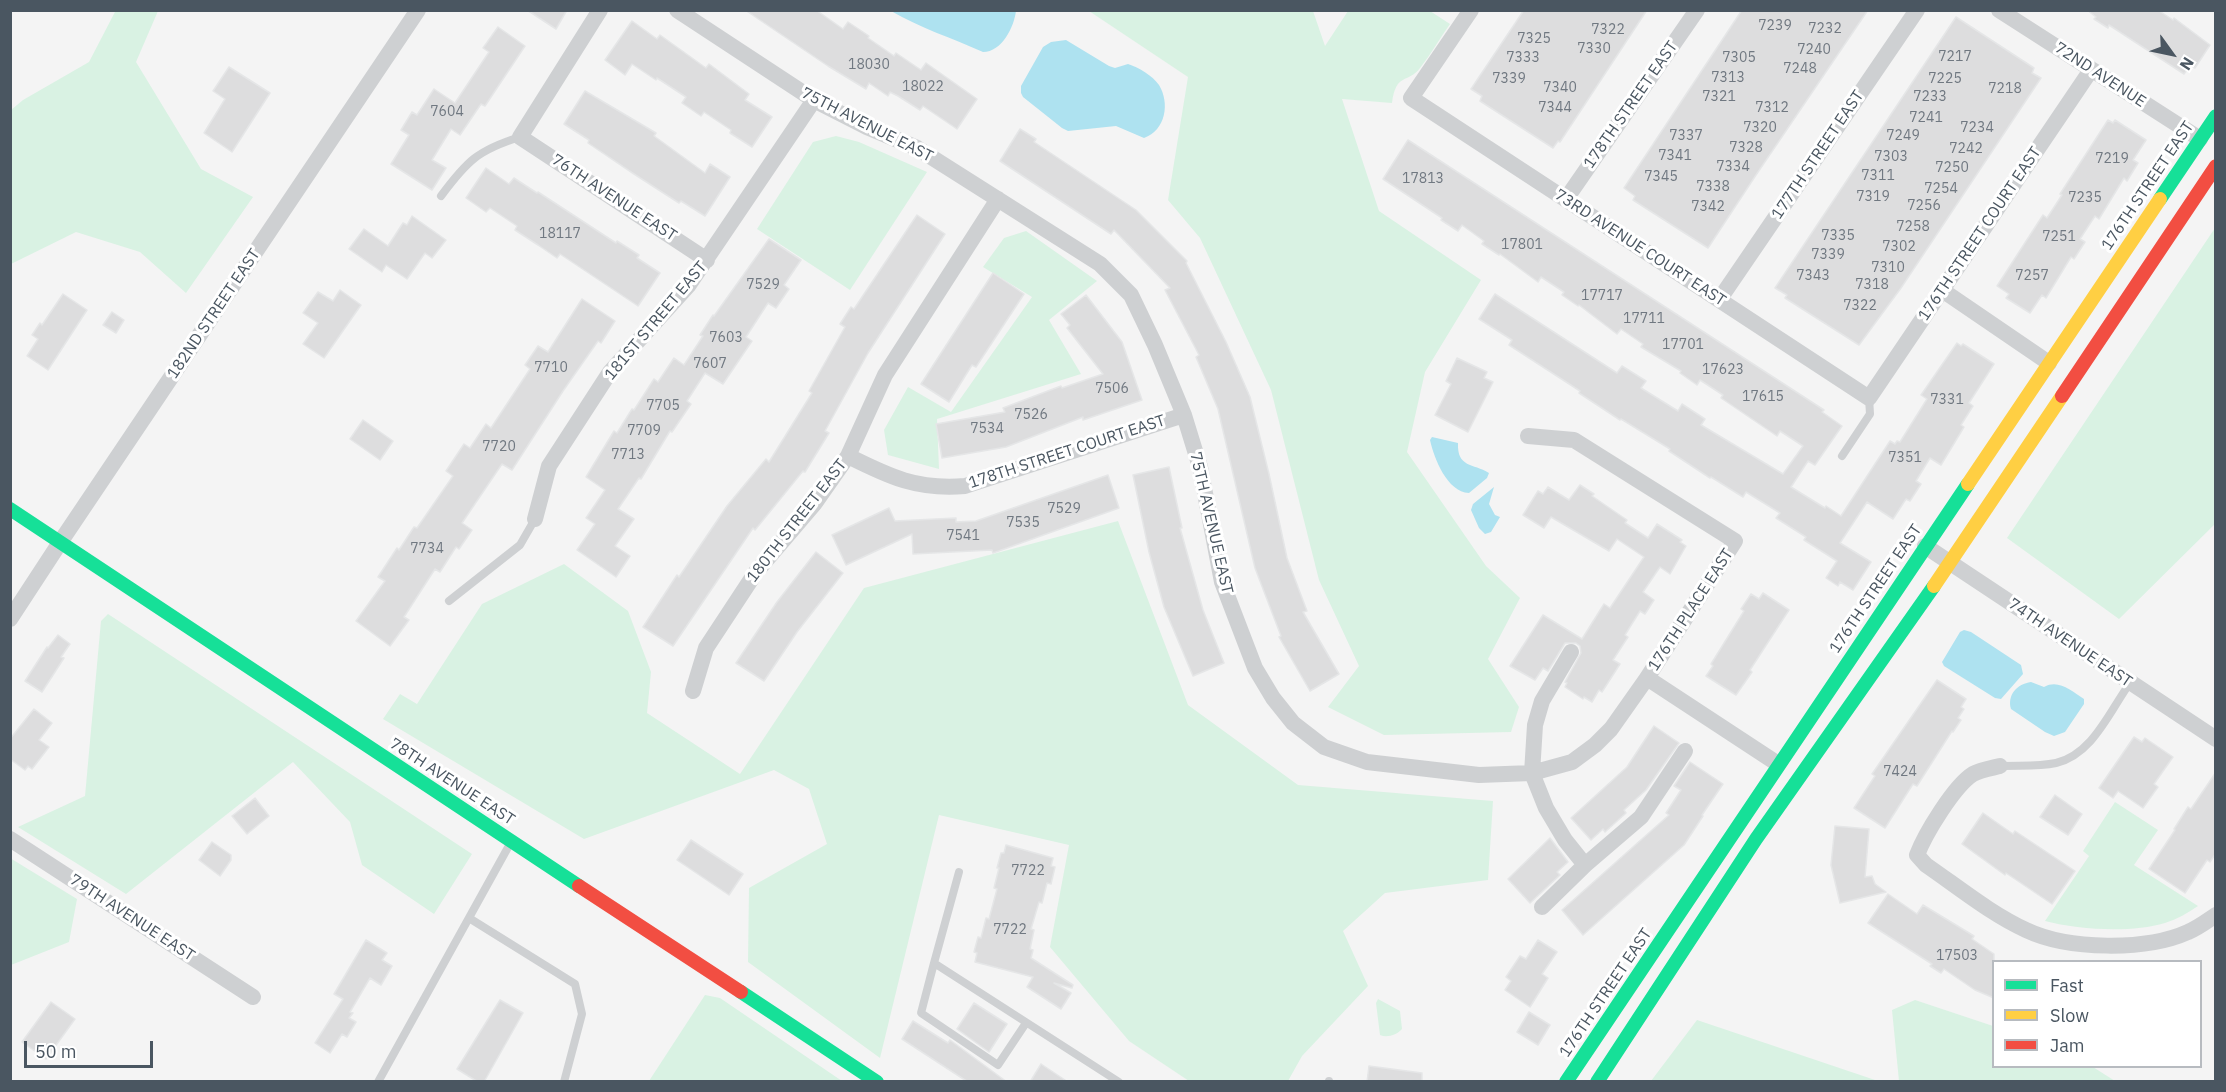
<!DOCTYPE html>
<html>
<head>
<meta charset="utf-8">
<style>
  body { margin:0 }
  #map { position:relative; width:2226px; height:1092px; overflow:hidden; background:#f4f4f4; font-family:"IBM Plex Sans",sans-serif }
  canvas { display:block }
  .frame { position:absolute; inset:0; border:12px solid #4a5661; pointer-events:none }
  .legend { position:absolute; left:1992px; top:960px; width:210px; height:108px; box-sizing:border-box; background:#fff; border:2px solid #b7bbc0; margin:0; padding:8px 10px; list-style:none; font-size:18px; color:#4a5661 }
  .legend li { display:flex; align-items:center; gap:12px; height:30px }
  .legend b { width:30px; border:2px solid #b7bbc0 }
  .north { position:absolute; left:2142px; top:24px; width:60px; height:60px; -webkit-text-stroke:4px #fff; paint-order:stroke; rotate:123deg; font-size:16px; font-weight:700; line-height:24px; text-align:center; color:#4a5661 }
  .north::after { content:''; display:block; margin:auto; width:21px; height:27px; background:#4a5661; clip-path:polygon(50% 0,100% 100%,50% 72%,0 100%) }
  .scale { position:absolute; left:24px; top:1041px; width:129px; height:27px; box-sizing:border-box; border:3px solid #4a5661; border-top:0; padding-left:8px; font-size:18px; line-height:21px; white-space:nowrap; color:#4a5661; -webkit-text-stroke:4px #fff; paint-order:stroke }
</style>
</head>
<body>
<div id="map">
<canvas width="2226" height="1092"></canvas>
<div class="frame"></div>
<ul class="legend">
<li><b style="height:8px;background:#16e098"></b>Fast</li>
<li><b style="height:8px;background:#ffcf43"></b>Slow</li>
<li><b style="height:8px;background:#f24e42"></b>Jam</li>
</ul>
<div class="north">N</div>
<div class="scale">50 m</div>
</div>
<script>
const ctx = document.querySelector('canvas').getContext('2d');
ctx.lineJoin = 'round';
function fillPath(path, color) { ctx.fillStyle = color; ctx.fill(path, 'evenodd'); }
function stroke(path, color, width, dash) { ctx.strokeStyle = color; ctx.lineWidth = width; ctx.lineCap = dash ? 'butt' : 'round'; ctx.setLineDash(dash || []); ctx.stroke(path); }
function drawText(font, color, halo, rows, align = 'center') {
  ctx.font = font + ' "IBM Plex Sans",sans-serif'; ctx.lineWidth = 6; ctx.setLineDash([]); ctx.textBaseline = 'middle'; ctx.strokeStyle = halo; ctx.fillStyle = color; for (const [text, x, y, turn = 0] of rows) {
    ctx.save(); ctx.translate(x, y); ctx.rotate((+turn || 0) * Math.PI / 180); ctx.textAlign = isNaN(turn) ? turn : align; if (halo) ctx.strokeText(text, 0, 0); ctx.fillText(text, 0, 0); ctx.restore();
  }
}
const green = new Path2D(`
  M116,10L158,11L136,62L201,169L253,197L186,293L140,252L76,232L11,264V110L23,100L89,62Z
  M1089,11H1313L1325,46L1348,11H1430L1450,24C1440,38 1431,54 1420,68C1408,84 1396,72 1392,103L1342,99L1379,211L1481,280L1425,372L1407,452L1486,566L1520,598L1488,659L1519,707L1511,732L1384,735L1328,707L1359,666L1319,580L1271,390L1200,238L1168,200L1188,77Z
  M836,136L859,142L927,172L850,290L757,229L813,142Z
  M2215,228V524L2119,619L2007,538Z
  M1026,231L1097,281L1049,320L1081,374L937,419L939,469L888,455L884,430L908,387L951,412L1032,297L983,267L1004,238Z
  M1118,521L1188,705L1298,785L1493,801L1488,880L1385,893L1343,931L1368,986L1302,1056L1288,1081H1189L1129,1041L1050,947L1069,845L939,815L880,1058L748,962L749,888L827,844L809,789L774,770L584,839L383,719L400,694L417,704L482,604L564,564L628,611L651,672L647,713L740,774L864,588Z
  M108,614L472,854L434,914L362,865L350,822L293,762L126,894L18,827L85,796L101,621Z
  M2115,802L2158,830L2134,865L2198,906C2188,913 2177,919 2165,923C2132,933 2079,930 2045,921L2089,856L2083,851Z
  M10,858L77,899L69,942L11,965Z
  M705,995L720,998L842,1081H649Z
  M1378,999L1400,1011L1402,1029C1397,1035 1387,1038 1380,1035L1376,1003Z
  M1915,1000L1993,1026L1994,1066L2093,1067L2115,1081H1899L1892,1010Z
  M1697,1020L1878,1081H1651Z`);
const water = new Path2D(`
  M891,11H1016C1014,27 1002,52 983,52C952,38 920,28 891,11Z
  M1066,40L1109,66L1115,68L1128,64C1138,67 1153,76 1159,85C1170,103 1166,130 1144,138L1116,126L1068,131L1062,128L1023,97L1021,93V86L1043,47L1051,42Z
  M1432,437L1458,443C1457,468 1473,463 1489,473L1487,478L1469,493C1447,492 1434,458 1430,440Z
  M1494,487L1489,504L1495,515L1500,517L1491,532L1485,534L1479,528L1471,510L1473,504Z
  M1964,630L1971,632L2021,665L2023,674L2001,699L1995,698L1944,666L1942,662L1960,632Z
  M2031,682L2044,687C2059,679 2071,691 2084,699V704L2065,732L2054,736L2045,732L2011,709C2007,695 2017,684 2031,682Z`);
const building = new Path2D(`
  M527,10H567L556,29Z
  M745,10H816L843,29L848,22L869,36L868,38L894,56L896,53L921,70L926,63L977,99L957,129L923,106L920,110L898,96L890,92L888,96L869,83L866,89L828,66Z
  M1524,10H1647L1560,142L1558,141L1553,148L1480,101L1482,96L1471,89Z
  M1742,10H1868L1756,175L1708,248L1633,200L1635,196L1624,188Z
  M2087,10H2158L2173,20L2174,18L2210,45L2195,68L2190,66L2184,74L2109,25L2108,28L2094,19L2096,17Z
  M1956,17L2034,68L2032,73L2041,78L1901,288L1859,345L1785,298L1787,295L1775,288Z
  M632,21L657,39L660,35L706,68L709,64L749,94L745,100L772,117L752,147L730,133L731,130L704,112L701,116L682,103L686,97L657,78L656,80L632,64L625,75L605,60Z
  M498,27L525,46L485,106L481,104L460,135L451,129L432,160L446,168L432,190L391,164L409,135L401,130L412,112L417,115L434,89L455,103L489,52L483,48Z
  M229,67L270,93L232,152L204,133L225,99L213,91Z
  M585,91L656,133L654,136L705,173L710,164L730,177L705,216L681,201L679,203L634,174L588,143L589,140L564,124Z
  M2108,120L2113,123L2115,120L2146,140L2133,160L2138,163L2127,181L2124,178L2099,219L2095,216L2080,239L2085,242L2074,259L2071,257L2046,298L2042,295L2030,313L2006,298L2009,294L1997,286L2043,215L2047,218L2062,195L2060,194Z
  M1020,129L1036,139L1034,142L1136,210L1187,261L1186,263L1226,342L1250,397L1269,474L1287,558L1307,611L1303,612L1339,674L1310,691L1279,637L1281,636L1255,568L1218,409L1196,357L1199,355L1165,290L1170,288L1114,230L1111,234L1000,161Z
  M1408,140L1824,410L1822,412L1842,426L1815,465L1808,461L1791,487L1825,508L1826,506L1841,516L1890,441L1895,444L1897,441L1900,442L1927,399L1921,395L1957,343L1961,346L1963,344L1994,364L1969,403L1973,406L1961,425L1964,427L1941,465L1930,458L1916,481L1921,484L1910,501L1906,499L1893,519L1867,502L1840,543L1871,562L1853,590L1840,582L1838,586L1826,578L1837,561L1804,540L1806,537L1776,518L1780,513L1746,492L1743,497L1711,477L1710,478L1669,451L1670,449L1621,419L1620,420L1579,393L1580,391L1509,345L1512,340L1479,319L1495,294L1617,373L1622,366L1646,381L1641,388L1678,411L1682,404L1705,419L1701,425L1783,474L1803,446L1780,431L1777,436L1721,398L1723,395L1700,380L1697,385L1680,373L1681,371L1641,347L1643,344L1621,329L1617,334L1579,305L1578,306L1562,295L1564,292L1541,277L1538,282L1500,254L1499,255L1482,244L1484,241L1462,225L1458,231L1441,220L1442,218L1383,179Z
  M486,168L509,184L514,178L537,193L538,192L616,243L617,241L639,255L637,258L660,273L638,306L560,254L557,258L538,245L515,230L517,226L490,208L486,212L466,198Z
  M917,215L945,234L868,353L825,431L829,433L805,472L803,471L755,530L753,528L673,646L643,627L677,575L679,577L727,506L766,459L769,462L812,393L809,391L845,327L840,324L851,307L854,309Z
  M412,216L446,240L432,258L425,253L407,279L386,265L382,272L349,249L364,229L388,246L403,223L407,225Z
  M769,239L801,260L784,285L789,289L776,308L768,303L746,337L752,341L723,384L705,373L687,401L691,404L672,432L670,431L641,479L639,478L618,509L634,519L615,546L630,556L616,577L577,550L595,524L586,518L605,490L586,477L614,431L617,433L632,409L634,410L654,379L658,382L674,358L684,365L703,336L700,335L713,315L714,316Z
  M993,273L1024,294L976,367L972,365L949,402L921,384Z
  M340,290L361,305L324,358L303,344L318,323L303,313L318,292L333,301Z
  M63,294L87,310L48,370L27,356L38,339L32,335L40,323L42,325Z
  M1086,295L1122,342L1142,400L1083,420V417L1006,447L942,458L936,424L1005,412L1003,408L1061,386L1062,388L1103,374L1067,328L1070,325L1061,314Z
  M582,299L615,321L601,343L598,341L563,391L512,470L502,464L462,523L472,530L459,549L456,547L440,572L435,569L404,617L409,620L390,646L356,621L385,581L378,577L397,548L399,550L414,527L417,528L453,476L446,471L464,444L470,448L486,424L491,428L530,369L525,365L538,346L548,352Z
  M112,312L124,320L116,333L103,325Z
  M1457,358L1487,372L1484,378L1493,382L1468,432L1435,415L1451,384L1446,381Z
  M363,420L393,441L380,460L350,439Z
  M1169,467L1182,528H1180L1203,610L1224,663L1193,676L1164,607L1149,552L1133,475Z
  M1108,475L1119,508L993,553L992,550L913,554L912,534L846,565L832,535L889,508L895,521L956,518V522L976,521Z
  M1580,485L1594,494L1592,496L1627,520L1625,523L1648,538L1657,524L1682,540L1680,542L1686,546L1670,574L1660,567L1643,592L1654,600L1645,614L1640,611L1625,635L1628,637L1613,660L1620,664L1602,692L1599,690L1592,702L1584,697L1583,699L1565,687L1567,683L1565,682L1581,653L1580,646L1576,643H1565L1548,671L1543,668L1535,680L1510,666L1543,615L1582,639L1604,604L1610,608L1644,557L1617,539L1609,551L1551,517L1544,528L1523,515L1538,491L1543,494L1548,487L1569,500Z
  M816,552L843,573L797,632L764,681L736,663L777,602Z
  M1763,593L1789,610L1750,670L1752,672L1736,695L1706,676L1713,666L1711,664L1744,611L1741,609L1751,594L1759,599Z
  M58,635L70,644L61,657L64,658L42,692L25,681L47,647L48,648Z
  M1937,680L1966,699L1961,707L1964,709L1958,718L1961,720L1953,732L1952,731L1917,786L1913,784L1885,828L1854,808L1875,776L1872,774Z
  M34,709L52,723L39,740L49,747L32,769L28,766L25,770L10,759V739Z
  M1654,726L1679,743L1646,790L1624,810L1626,813L1605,832L1603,829L1591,840L1571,818L1627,767Z
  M2134,737L2142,742L2145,738L2173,757L2154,784L2158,787L2143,808L2118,791L2113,798L2099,788Z
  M1690,762L1723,784L1702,815L1703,816L1684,845L1583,935L1562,910L1669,815L1666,813L1681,790L1674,786Z
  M2216,772V853L2210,862L2207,860L2185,893L2149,869L2175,830L2174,829L2188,807L2191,809Z
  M2055,795L2082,814L2068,835L2040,817Z
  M255,798L269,816L247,834L232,816Z
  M1983,813L2013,834L2015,831L2075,871L2052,904L2006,873L2005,875L1962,844Z
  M1835,826L1869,829L1865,877L1872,876L1875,884L1886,892L1840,903L1831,865Z
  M1550,838L1568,862L1557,872L1560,875L1530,903L1508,879Z
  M691,840L743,874L729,895L677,860Z
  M212,842L231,855V860L220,876L199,860Z
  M1006,845L1053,858L1051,866L1055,867L1051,884L1047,883L1042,903L1039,902L1031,929L1034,930L1030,949L1033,950L1031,958L1073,985L1072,988L1054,983L1071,993L1061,1009L1027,987L1033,977L975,962L977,953L974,952L978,937L981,938L986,918L989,919L997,889L994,888L999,868H997L1001,853H1004Z
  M1888,894L1917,914L1923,905L1974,936L1972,939L1994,954V998L1975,990L1944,969L1941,973L1930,966L1932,964L1868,923Z
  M366,940L387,953L382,960L392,966L381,985L370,978L350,1012L353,1013L349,1018L356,1022L347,1037L342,1034L330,1053L315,1043L343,999L334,994Z
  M1538,940L1557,952L1542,974L1548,978L1530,1007L1505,990L1511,981L1506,977L1520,956L1526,959Z
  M500,1000L523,1013L484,1082H478L457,1069Z
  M51,1002L75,1019L46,1059L22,1042Z
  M974,1003L1007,1024L989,1052L957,1029Z
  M1529,1012L1550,1025L1538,1045L1517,1032Z
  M913,1021L948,1043L950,1040L1007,1082H968L902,1039Z
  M1041,1064L1068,1082H1030Z
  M1369,1066L1422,1073V1082H1367Z`);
const lane = new Path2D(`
  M441,196C467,161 478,150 520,137
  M1842,456L1870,414L1869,398
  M449,601L520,545L535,519
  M2000,766C2018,765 2038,767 2056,763C2093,754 2109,712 2130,683
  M959,872L934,963L1119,1082
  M469,918L575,984L582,1014L564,1082
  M934,963L921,1013L998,1065L1026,1023
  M378,1082L511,842
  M1329,1082V1081`);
const street = new Path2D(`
  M600,10L520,137L707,260
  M677,10L814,100L867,127L917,148L1100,264L1131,295L1155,345L1184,415L1200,467L1222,582L1255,668L1273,698L1293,723L1324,747L1367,762L1479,775L1532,773L1572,762L1595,745L1611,729L1647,678L1735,541L1574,440L1528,436
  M1471,10L1411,98L1869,398L2091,70
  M1999,10L2200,139
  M1566,199L1697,10
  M1942,290L2049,363
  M1719,300L1917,10
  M848,456C890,477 917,490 965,486L1184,415
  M535,519L549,466L610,372L688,286L814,100
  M1925,546L2216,739
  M10,619L61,541L418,10
  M1571,652L1542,701L1535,725L1532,773L1546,808L1565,840L1585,865
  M1647,678L1778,764
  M693,691L706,648L756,572L815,503L848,456L885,375L998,199
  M2000,766C1992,768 1980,770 1973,774C1954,786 1925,834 1917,855L1926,865C1958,887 1991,914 2026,930C2068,950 2146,951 2188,932C2198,928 2207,921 2216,915
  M10,839L253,997
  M1542,907L1585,865L1641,817L1685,751`);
const fast = new Path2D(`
  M2160,199L2216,116
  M10,509L579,886
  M741,992L877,1082
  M1566,1082L1968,484
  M1597,1082L1756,839L1934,586`);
const slow = new Path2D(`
  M1968,484L2160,199
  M1934,586L2062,396`);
const jam = new Path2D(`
  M2062,396L2216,166
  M579,886L741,992`);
const numberNames = [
  ["7239",1775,26],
  ["7232",1825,29],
  ["7322",1608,30],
  ["7325",1534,39],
  ["7330",1594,49],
  ["7240",1814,50],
  ["7217",1955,57],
  ["7333",1523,58],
  ["7305",1739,58],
  ["18030",869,65],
  ["7248",1800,69],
  ["7313",1728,78],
  ["7339",1509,79],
  ["7225",1945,79],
  ["18022",923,87],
  ["7340",1560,88],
  ["7218",2005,89],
  ["7321",1719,97],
  ["7233",1930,97],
  ["7344",1555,108],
  ["7312",1772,108],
  ["7604",447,112],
  ["7241",1926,118],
  ["7320",1760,128],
  ["7234",1977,128],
  ["7337",1686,136],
  ["7249",1903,136],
  ["7328",1746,148],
  ["7242",1966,149],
  ["7341",1675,156],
  ["7303",1891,157],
  ["7219",2112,159],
  ["7334",1733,167],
  ["7250",1952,168],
  ["7311",1878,176],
  ["7345",1661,177],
  ["17813",1423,179],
  ["7338",1713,187],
  ["7254",1941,189],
  ["7319",1873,197],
  ["7235",2085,198],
  ["7256",1924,206],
  ["7342",1708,207],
  ["7258",1913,227],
  ["18117",560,234],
  ["7335",1838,236],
  ["7251",2059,237],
  ["17801",1522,245],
  ["7302",1899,247],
  ["7339",1828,255],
  ["7310",1888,268],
  ["7343",1813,276],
  ["7257",2032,276],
  ["7529",763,285],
  ["7318",1872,285],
  ["17717",1602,296],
  ["7322",1860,306],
  ["17711",1644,319],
  ["7603",726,338],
  ["17701",1683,345],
  ["7607",710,364],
  ["7710",551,368],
  ["17623",1723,370],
  ["7506",1112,389],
  ["17615",1763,397],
  ["7331",1947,400],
  ["7705",663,406],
  ["7526",1031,415],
  ["7534",987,429],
  ["7709",644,431],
  ["7720",499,447],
  ["7713",628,455],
  ["7351",1905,458],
  ["7529",1064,509],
  ["7535",1023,523],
  ["7541",963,536],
  ["7734",427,549],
  ["7424",1900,772],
  ["7722",1028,871],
  ["7722",1010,930],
  ["17503",1957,956]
];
const streetNames = [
  ["72ND AVENUE",2100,75,33],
  ["178TH STREET EAST",1631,105,-55],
  ["75TH AVENUE EAST",867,125,27],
  ["177TH STREET EAST",1818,155,-56],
  ["176TH STREET EAST",2148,186,-56],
  ["76TH AVENUE EAST",614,198,33],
  ["176TH STREET COURT EAST",1980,234,-56],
  ["73RD AVENUE COURT EAST",1640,248,33],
  ["182ND STREET EAST",214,314,-56],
  ["181ST STREET EAST",656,321,-50],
  ["178TH STREET COURT EAST",1067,452,-18],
  ["180TH STREET EAST",797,521,-52],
  ["75TH AVENUE EAST",1211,523,77],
  ["176TH STREET EAST",1876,589,-56],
  ["176TH PLACE EAST",1691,610,-57],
  ["74TH AVENUE EAST",2070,643,34],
  ["78TH AVENUE EAST",452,782,33],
  ["79TH AVENUE EAST",132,918,33],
  ["176TH STREET EAST",1606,993,-56]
];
fillPath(green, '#d9f2e3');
fillPath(water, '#aee2f0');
fillPath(building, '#ddddde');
stroke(building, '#e5e6e7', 1.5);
stroke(lane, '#ced0d2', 8);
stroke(street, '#ced0d2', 16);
stroke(fast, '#16e098', 14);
stroke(slow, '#ffcf43', 14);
stroke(jam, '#f24e42', 14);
drawText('14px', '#707881', null, numberNames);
drawText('16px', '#4a5661', '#fff', streetNames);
</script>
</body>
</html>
